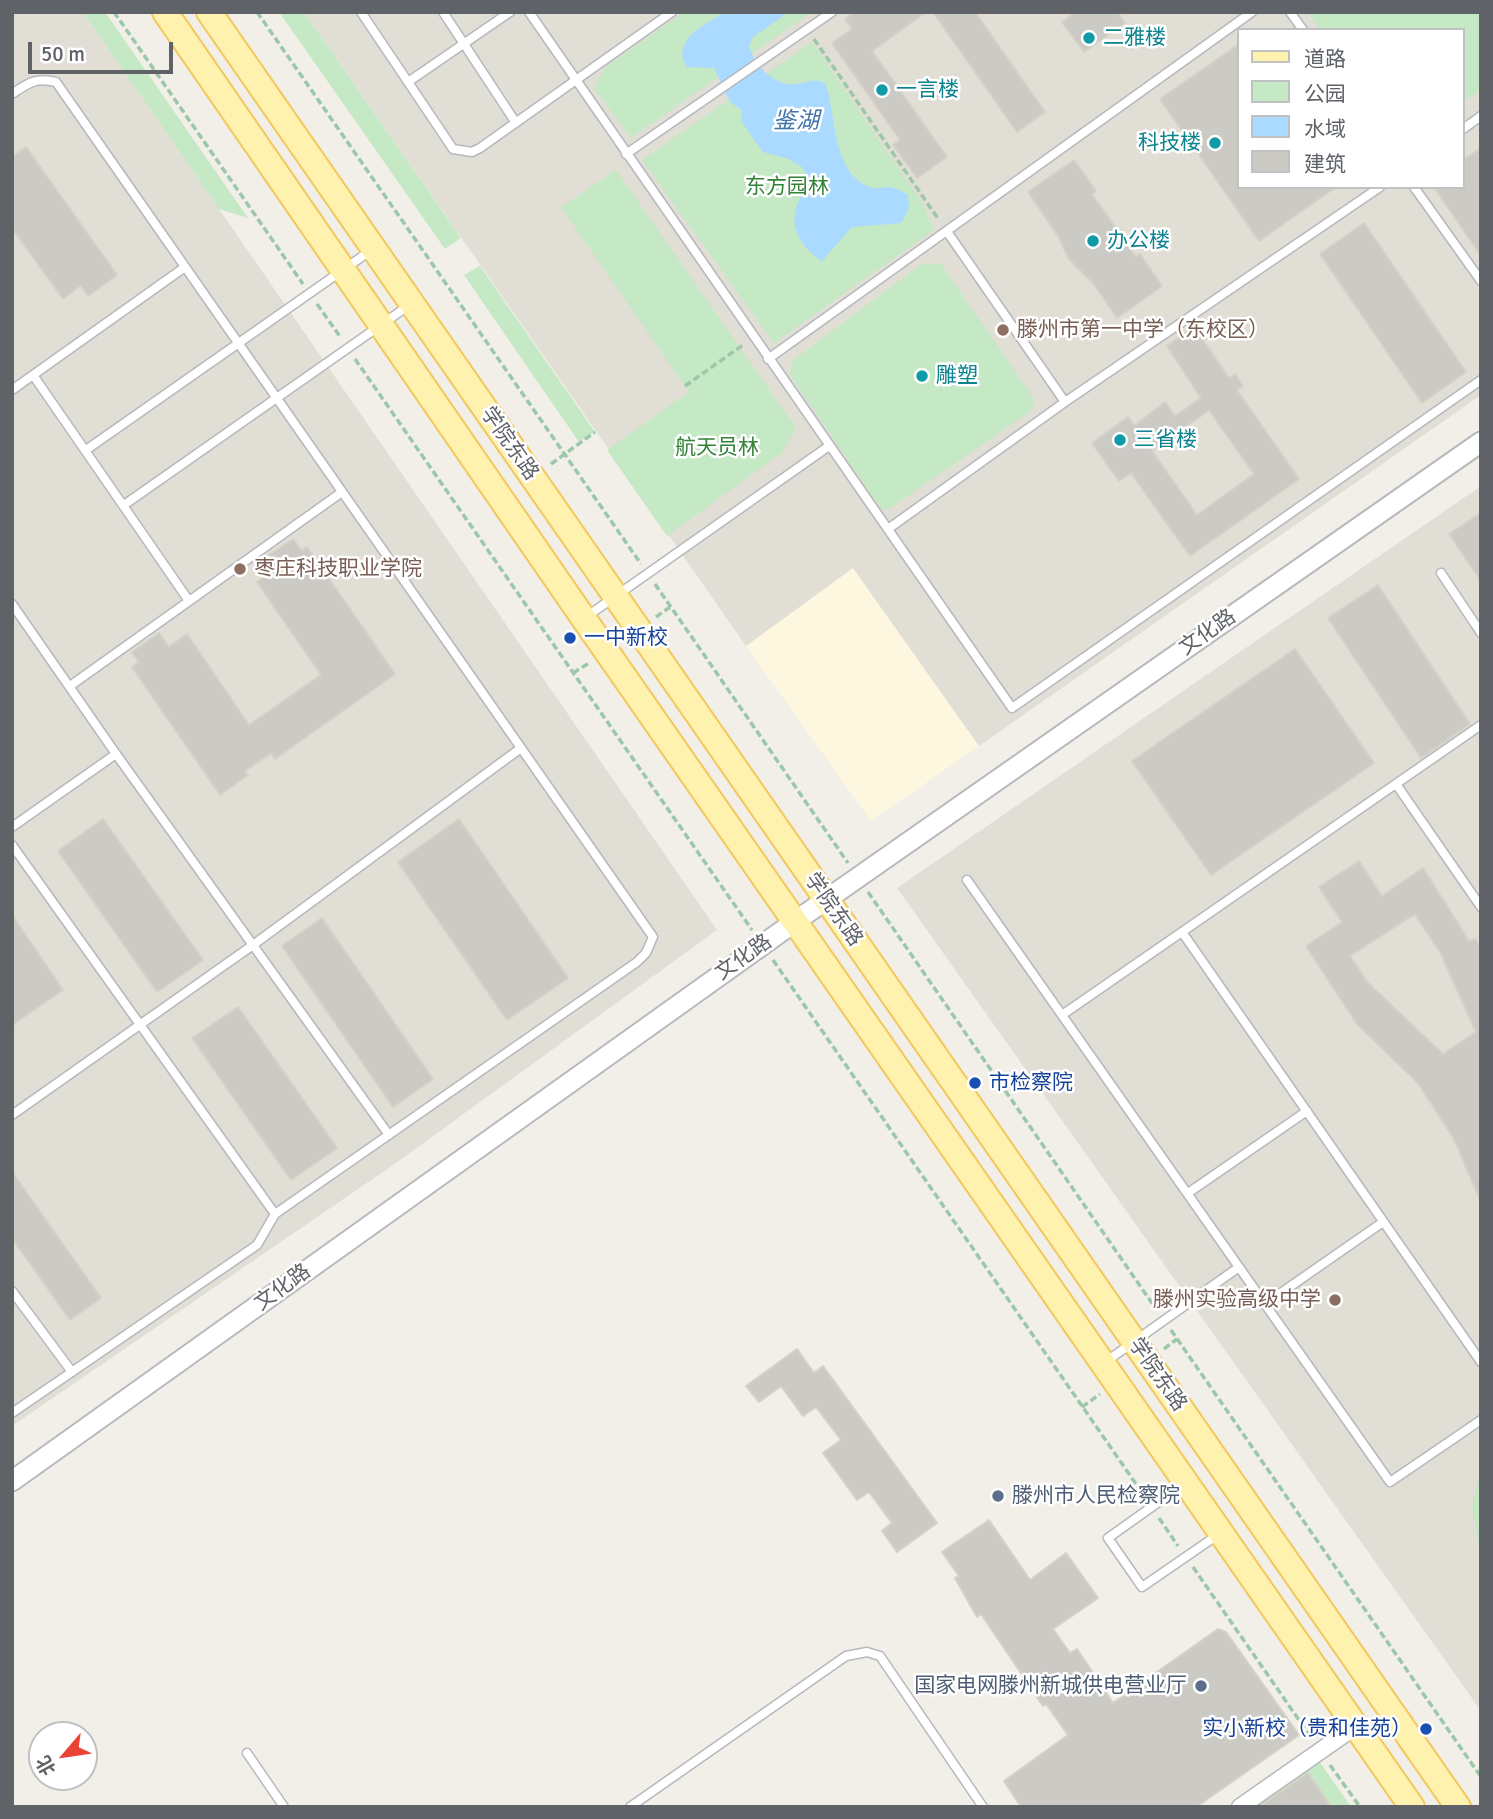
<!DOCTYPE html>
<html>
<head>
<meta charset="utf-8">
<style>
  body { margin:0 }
  #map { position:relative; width:1493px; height:1819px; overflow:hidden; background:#f1efe8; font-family:Signika,"Noto Sans SC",sans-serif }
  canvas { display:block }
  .frame { position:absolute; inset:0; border:14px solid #5f6368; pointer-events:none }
  .legend { position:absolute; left:1237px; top:28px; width:228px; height:161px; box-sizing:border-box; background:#fff; border:2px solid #bfc1c3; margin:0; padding:9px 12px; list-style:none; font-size:21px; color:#5f6368 }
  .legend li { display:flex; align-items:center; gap:14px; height:35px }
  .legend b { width:35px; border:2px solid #bfc1c3 }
  .north { position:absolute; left:28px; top:1721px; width:70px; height:70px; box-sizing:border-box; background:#fff; border:2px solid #bfc1c3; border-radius:50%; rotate:241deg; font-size:19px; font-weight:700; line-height:28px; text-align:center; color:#5f6368 }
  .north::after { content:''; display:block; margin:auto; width:24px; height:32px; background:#ea4335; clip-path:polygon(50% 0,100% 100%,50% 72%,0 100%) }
  .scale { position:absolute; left:28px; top:42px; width:145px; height:32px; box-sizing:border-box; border:4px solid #5f6368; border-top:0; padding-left:9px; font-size:21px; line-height:24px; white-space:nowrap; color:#5f6368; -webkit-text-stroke:5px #fff; paint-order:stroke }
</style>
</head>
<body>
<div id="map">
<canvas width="1493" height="1819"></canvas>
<div class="frame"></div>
<ul class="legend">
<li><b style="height:9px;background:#fff2af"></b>道路</li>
<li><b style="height:19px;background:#c5e8c5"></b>公园</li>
<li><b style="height:19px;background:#aadaff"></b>水域</li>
<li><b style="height:19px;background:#cccac5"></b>建筑</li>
</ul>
<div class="north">北</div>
<div class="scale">50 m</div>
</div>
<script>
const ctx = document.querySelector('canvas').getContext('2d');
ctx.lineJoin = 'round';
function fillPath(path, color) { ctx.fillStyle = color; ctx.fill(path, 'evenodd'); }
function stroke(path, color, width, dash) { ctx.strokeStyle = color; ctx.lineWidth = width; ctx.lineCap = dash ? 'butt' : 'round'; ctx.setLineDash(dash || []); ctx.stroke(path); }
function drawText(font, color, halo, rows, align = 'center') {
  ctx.font = font + ' Signika,"Noto Sans SC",sans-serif'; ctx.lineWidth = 5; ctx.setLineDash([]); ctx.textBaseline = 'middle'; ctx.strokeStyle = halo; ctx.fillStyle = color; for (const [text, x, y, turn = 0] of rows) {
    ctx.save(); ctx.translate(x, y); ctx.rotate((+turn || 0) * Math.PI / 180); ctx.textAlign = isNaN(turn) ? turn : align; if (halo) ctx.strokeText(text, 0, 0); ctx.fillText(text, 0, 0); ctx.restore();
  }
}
const commercial = new Path2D(`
  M853,568L979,746L871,821L746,646Z`);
const education = new Path2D(`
  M12,12H83L717,930L396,1163L12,1426Z
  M304,12H1481V395L979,746L853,568L746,646ZM1239,30H1463V187H1239Z
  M1481,486V1711L897,888Z`);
const green = new Path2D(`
  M83,12H105L248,218L219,209Z
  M279,12H304L461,238L445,249Z
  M684,12H812L631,138L594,88L606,67Z
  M1308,12H1481V90L1463,102V30H1320Z
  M812,42L924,206L934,230L774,343L642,160Z
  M616,170L796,428L783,452L667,536L607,450L689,392L561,207Z
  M922,264H941L1034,399L1032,410L889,509H881L790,375L792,361Z
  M480,266L595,432L579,442L464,275Z
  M1481,1471V1556L1472,1507Z
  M1319,1761L1351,1807H1254Z`);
const water = new Path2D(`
  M726,12H789L753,37L749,46C754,66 777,88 798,84C810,82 813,78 825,83C837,114 831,169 867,186C882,193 885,180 908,195L909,208L901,223L852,227L822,261C805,251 789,230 796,208C799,199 805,191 809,182L803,168L789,159L763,152L741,121L742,110L730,102L714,68L686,67C671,40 705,24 726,12Z`);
const building = new Path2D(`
  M855,12H926L872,51L947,157L917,178L893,145L900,140L832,43L852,29L845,19Z
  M933,12H975L1045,112L1017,132Z
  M1076,12H1117L1125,23L1084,52L1062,22Z
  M1239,44V187H1336L1259,241L1160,99Z
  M26,147L117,275L88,296L81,285L63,299L12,228V157Z
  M1481,148V256L1434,187H1463V160Z
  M1074,160L1096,191L1092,194L1136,257L1140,254L1162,286L1117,318L1094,284L1069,259L1058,236L1028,192Z
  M1364,223L1466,372L1422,403L1320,254Z
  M1194,327L1229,378L1235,374L1243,386L1237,390L1299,479L1190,556L1131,473L1119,481L1092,443L1128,417L1134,426L1165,402L1175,416L1201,398L1167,346ZM1209,410L1254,474L1197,515L1152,451Z
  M1481,513V581L1449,534Z
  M293,539L302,551L307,547L395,674L275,759L271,753L245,771L248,775L220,795L132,667L139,662L132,652L159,633L169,647L187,634L249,725L321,675L257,582L274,570L266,557Z
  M1378,585L1470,724L1421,758L1328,618Z
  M1295,649L1374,763L1211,875L1132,761Z
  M103,819L203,960L157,992L58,851Z
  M459,819L568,978L507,1020L398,862Z
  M1359,861L1382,896L1423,868L1469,941L1476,939L1481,951V1202L1454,1139L1418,1083L1357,1024L1306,946L1342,922L1319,887ZM1415,914L1441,954L1476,1032L1443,1054L1367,982L1350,956Z
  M12,915L63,990L12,1025Z
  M322,918L433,1079L393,1107L282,946Z
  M238,1007L337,1148L291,1180L192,1038Z
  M12,1172L101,1298L70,1320L12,1238Z
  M797,1349L814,1373L823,1366L937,1523L897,1552L882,1531L892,1523L869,1492L857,1500L823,1453L841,1440L816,1407L803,1416L781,1386L759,1402L746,1386Z
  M989,1520L1030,1580L1066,1553L1098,1598L1053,1629L1070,1653L1077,1649L1113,1703L1218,1629L1226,1632L1299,1735L1196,1807H1021L1004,1781L1068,1735L1046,1704L1043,1706L1031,1689L1028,1690L1020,1679L1023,1676L981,1614L977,1617L955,1578L959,1576L942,1552Z
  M1308,1773L1331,1807H1259Z`);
const path = new Path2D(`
  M114,12L303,284
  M257,12L641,564
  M814,39L939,220
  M317,304L341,338
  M355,359L752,930
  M685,386L743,345
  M551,464L595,432
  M655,584L848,863
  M656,617L670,607
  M573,673L589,663
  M868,892L1156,1309
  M773,960L1145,1497
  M1171,1330L1481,1777
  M1164,1349L1177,1339
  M1082,1407L1100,1394
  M1159,1518L1178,1546
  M1193,1567L1310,1736
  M1330,1765L1360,1807`);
const service = new Path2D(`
  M361,12L453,149L472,152L480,148L672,12
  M443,12L516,123
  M529,12L1012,708L1481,380
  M1290,12L1303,30
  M408,82L510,12
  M12,94C28,83 36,77 56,82L653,937L646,953L637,962L275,1214L257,1245L12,1413
  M1463,129L1481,116
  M626,154L832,12
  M1414,187L1481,281
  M948,233L1065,402
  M768,359L1252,12
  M33,375L189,601
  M12,390L185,267
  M86,450L370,251
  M124,505L408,306
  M888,529L1065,402L1380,187
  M1441,573L1481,633
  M12,604L116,754L389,1135
  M586,617L829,446
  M70,686L342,492
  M1396,784L1481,907
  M12,827L116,754
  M12,845L275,1214
  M967,880L1390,1482L1481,1420
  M1182,932L1481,1362
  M1062,1015L1481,725
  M12,1115L253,945L521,748
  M1188,1193L1307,1111
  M12,1291L72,1372
  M1265,1304L1383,1222
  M1104,1363L1239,1267
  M1184,1484L1108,1538L1142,1587L1219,1534
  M247,1753L284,1807
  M630,1807L846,1656L867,1652L880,1656L983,1807`);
const minor = new Path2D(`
  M1240,1807L1356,1726`);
const tertiary = new Path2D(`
  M12,1481L810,911L1481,442`);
const primary = new Path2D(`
  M165,12L584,619L1412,1807
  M209,12L1458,1807`);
const markers = [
  [1089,38,7,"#0f9aa8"],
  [882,90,7,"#0f9aa8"],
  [1215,143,7,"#0f9aa8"],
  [1093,241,7,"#0f9aa8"],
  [1003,330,7,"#8d6e63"],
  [922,376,7,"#0f9aa8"],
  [1120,440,7,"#0f9aa8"],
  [240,569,7,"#8d6e63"],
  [570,638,7,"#1a4fb4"],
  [975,1083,7,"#1a4fb4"],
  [1335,1300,7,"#8d6e63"],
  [998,1496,7,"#5c6f8a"],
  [1201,1686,7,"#5c6f8a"],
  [1426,1729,7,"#1a4fb4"]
];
const cultureNames = [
  ["二雅楼",1103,38],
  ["一言楼",896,90],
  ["科技楼",1201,143,"right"],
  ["办公楼",1107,241],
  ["雕塑",936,376],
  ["三省楼",1134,440]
];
const parkNames = [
  ["东方园林",787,187],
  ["航天员林",717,448]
];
const educationNames = [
  ["滕州市第一中学（东校区）",1017,330],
  ["枣庄科技职业学院",254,569],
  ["滕州实验高级中学",1321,1300,"right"]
];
const streetNames = [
  ["学院东路",509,444,55],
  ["文化路",1208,633,-35],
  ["学院东路",833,910,55],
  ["文化路",744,958,-35],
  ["文化路",283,1288,-36],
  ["学院东路",1157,1375,55]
];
const transitNames = [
  ["一中新校",584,638],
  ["市检察院",989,1083],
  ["实小新校（贵和佳苑）",1412,1729,"right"]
];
const serviceNames = [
  ["滕州市人民检察院",1012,1496],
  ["国家电网滕州新城供电营业厅",1187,1686,"right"]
];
const waterNames = [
  ["鉴湖",796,122]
];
fillPath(commercial, '#fef7e0');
fillPath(education, '#e1ded6');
fillPath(green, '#c5e8c5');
fillPath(water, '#aadaff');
fillPath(building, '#cccac5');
stroke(building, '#d6d1c6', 2);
stroke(service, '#b5b8bc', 11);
stroke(minor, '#b5b8bc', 19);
stroke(tertiary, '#b5b8bc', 23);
stroke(primary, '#f2c960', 28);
stroke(path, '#9cc7a9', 3.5, [7, 3.5]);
stroke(service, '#fff', 8);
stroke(minor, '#fff', 16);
stroke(tertiary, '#fff', 19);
stroke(primary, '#fff2af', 24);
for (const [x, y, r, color] of markers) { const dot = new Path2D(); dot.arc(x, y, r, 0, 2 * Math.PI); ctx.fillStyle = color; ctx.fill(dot); stroke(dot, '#fff', 2.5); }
drawText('21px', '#0d838f', '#fff', cultureNames, 'left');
drawText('21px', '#348238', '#fff', parkNames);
drawText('21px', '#785e54', '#fff', educationNames, 'left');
drawText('21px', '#5f6368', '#fff', streetNames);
drawText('21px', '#164399', '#fff', transitNames, 'left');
drawText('21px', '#4e5e75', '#fff', serviceNames, 'left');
drawText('italic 23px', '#4174aa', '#fff', waterNames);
</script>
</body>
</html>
